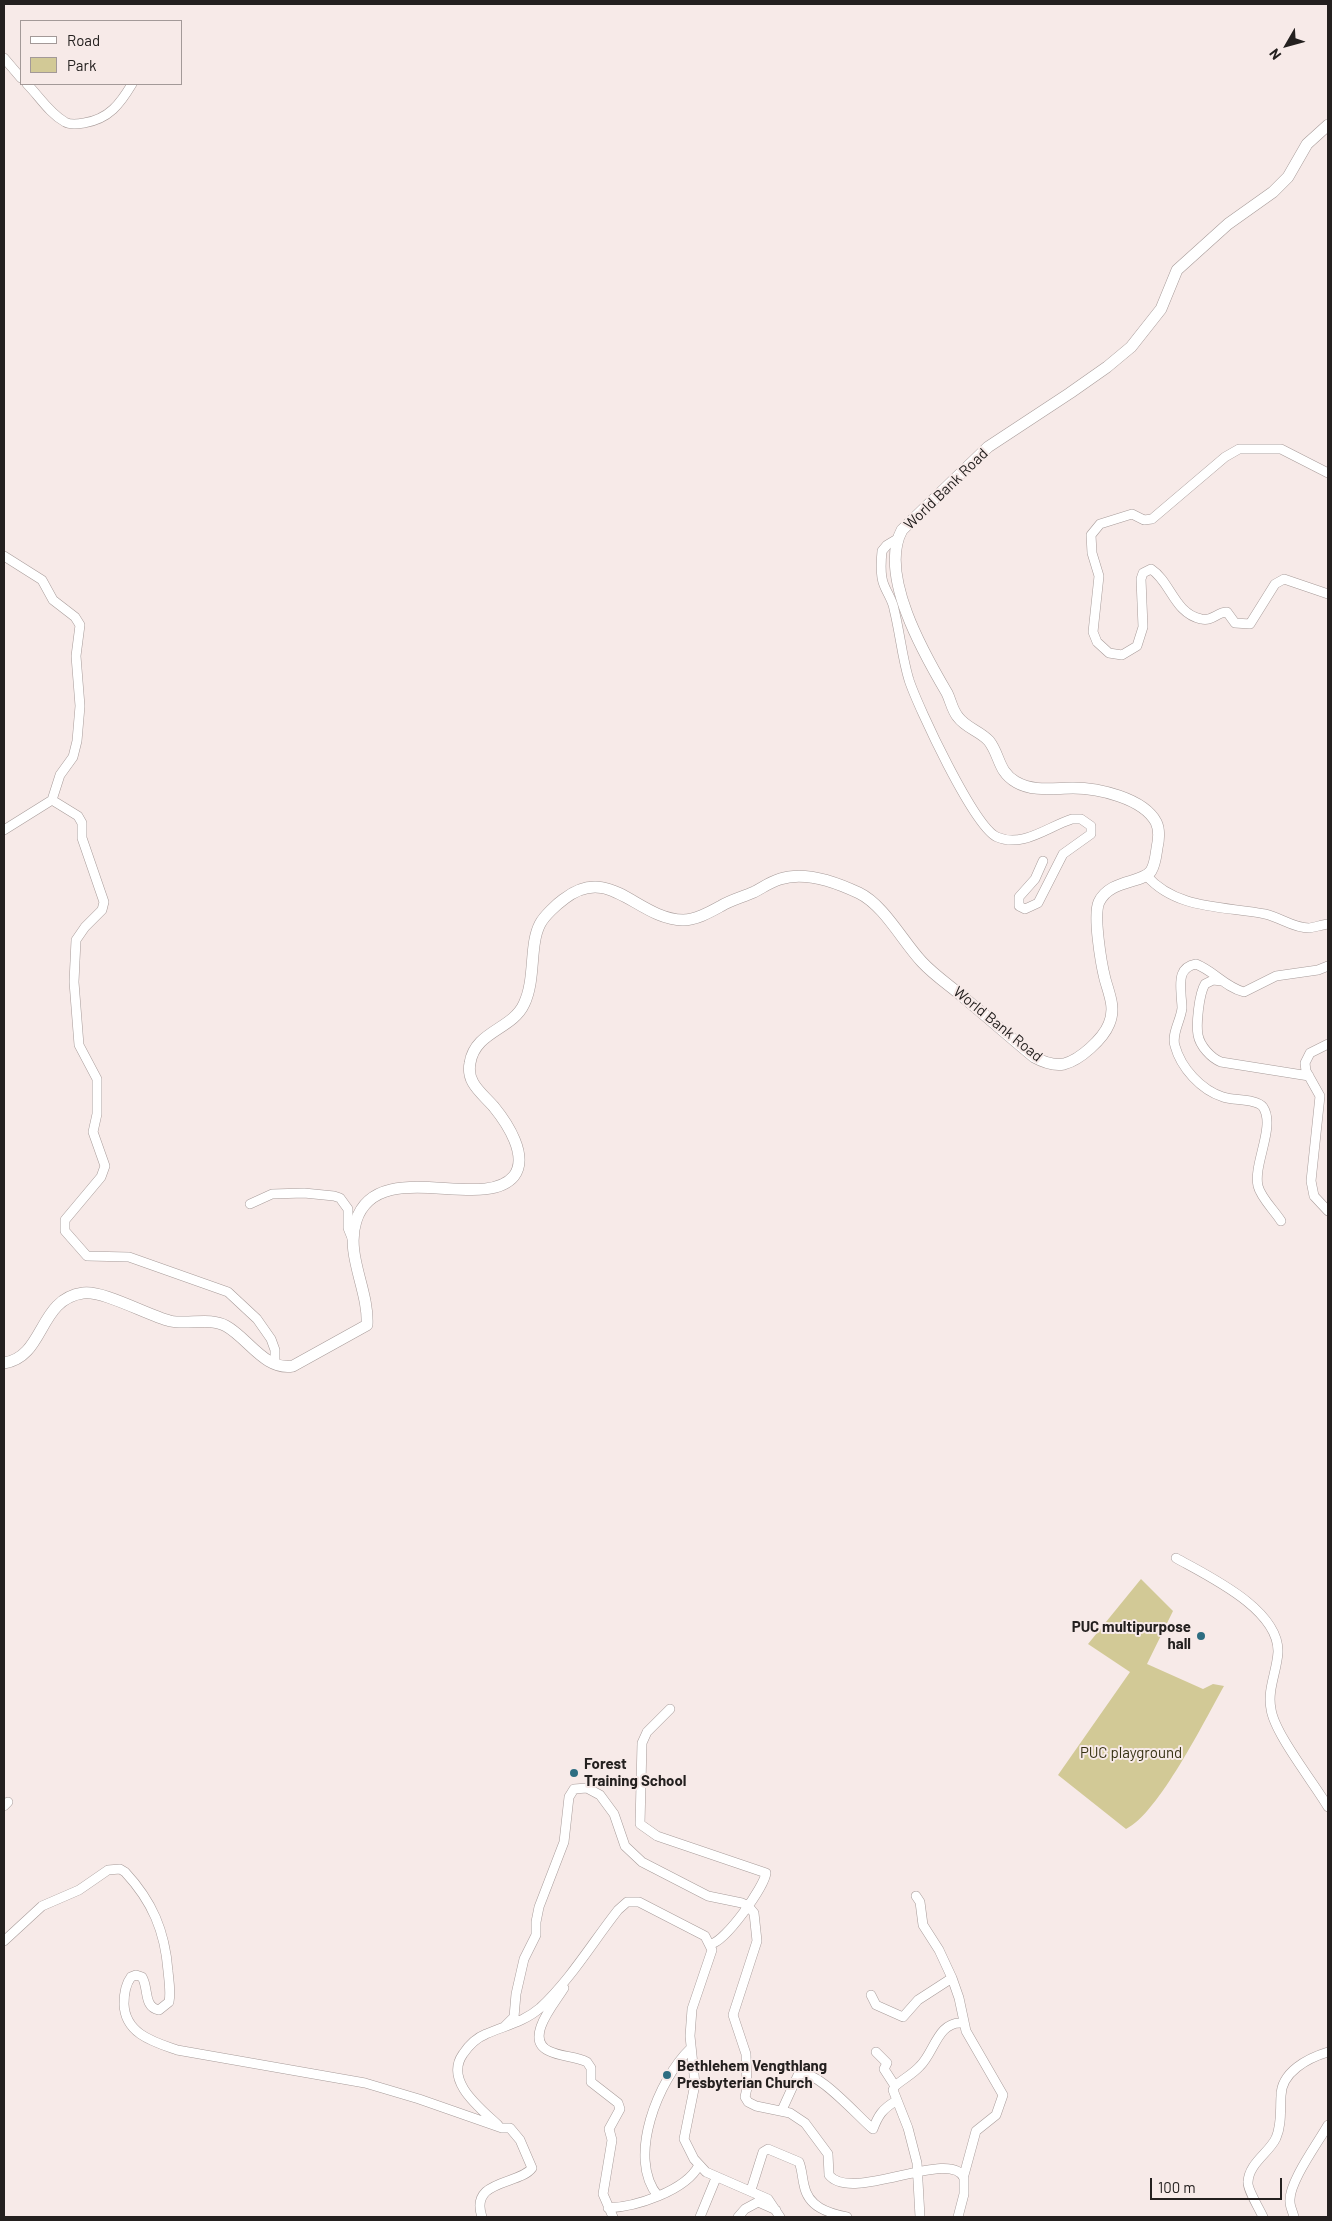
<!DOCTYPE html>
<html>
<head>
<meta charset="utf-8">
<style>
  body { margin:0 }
  #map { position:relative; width:1332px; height:2221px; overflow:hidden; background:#f7eae8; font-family:Barlow,sans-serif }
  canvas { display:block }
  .frame { position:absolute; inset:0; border:5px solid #24201f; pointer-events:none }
  .legend { position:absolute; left:20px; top:20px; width:162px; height:65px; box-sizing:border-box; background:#f7eae8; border:1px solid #a39998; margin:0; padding:6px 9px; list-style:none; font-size:15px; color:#24201f }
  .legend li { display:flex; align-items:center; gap:10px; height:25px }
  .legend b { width:25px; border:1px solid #a39998 }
  .north { position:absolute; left:1262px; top:20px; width:50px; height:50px; -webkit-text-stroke:4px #f7eae8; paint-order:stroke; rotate:232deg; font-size:14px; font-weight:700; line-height:20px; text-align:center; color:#24201f }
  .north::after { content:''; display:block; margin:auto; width:18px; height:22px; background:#24201f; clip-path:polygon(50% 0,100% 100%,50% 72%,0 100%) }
  .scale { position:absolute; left:1150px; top:2178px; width:132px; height:22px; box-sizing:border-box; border:2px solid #24201f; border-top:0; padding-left:6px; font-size:15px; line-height:18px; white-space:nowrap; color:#24201f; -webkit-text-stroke:4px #f7eae8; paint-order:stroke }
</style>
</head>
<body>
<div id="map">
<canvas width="1332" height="2221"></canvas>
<div class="frame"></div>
<ul class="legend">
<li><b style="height:6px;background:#fff"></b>Road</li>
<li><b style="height:14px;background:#d2c996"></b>Park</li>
</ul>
<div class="north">N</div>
<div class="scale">100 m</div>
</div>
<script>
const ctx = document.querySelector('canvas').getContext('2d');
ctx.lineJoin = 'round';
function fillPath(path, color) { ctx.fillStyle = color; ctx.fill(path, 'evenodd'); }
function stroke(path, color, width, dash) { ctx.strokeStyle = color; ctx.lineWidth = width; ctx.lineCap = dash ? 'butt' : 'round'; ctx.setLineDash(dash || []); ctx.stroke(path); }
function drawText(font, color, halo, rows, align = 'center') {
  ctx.font = font + ' Barlow,sans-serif'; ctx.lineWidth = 4; ctx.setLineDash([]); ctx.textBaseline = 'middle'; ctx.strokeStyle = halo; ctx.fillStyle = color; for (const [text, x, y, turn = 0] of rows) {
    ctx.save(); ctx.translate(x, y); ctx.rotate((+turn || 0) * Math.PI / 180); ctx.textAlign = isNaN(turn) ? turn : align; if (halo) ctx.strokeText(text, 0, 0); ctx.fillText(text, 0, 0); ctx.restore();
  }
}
const green = new Path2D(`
  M1141,1579L1173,1611L1147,1664L1203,1689L1213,1684L1224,1686C1205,1720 1158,1814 1126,1829L1058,1775L1130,1672L1088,1644Z`);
const minor = new Path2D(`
  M4,58L21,78
  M27,84C39,96 49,113 65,122C70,125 78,124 84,123C109,119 120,104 132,84
  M1328,473L1281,449H1239L1225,457L1152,519L1144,520L1132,514L1100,524L1091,535L1092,553L1099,576L1093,632L1097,642L1109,653L1122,655L1137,646L1143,627L1141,579L1143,573L1151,569C1171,582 1174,613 1201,619C1212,622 1217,612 1227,612L1235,623L1250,624L1275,584L1284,579L1328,594
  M897,539L887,545L882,551C881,561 880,576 884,585C887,593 893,601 894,609C900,633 902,657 909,680C918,707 974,827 997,837C1023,848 1047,827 1072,819H1081L1091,826V834L1063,854L1038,903L1025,909L1019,906V897L1035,879L1043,861
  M4,556L42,580L53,600L75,617L80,625L76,656L80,706L77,741L73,757L60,775L52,800
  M4,830L52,800L78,816L82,823V838L104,902L102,910L85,927L76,940L74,982L79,1045L97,1079V1114L93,1132L105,1166L101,1177L65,1220V1231L87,1256L129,1257L228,1292L257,1319L271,1339L275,1350V1364
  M1146,875C1176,910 1224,906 1265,914C1280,917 1293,928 1309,928C1315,927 1322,925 1328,924
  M1222,981L1213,980L1205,984C1199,994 1196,1024 1198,1035C1200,1046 1211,1058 1221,1062L1309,1076
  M1328,1044L1310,1053L1305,1063L1306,1071L1320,1096L1311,1181L1314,1196L1328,1211
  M250,1204L272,1194L304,1193L334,1196L340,1198L348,1209V1228L352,1238
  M1281,1221C1274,1210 1261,1198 1258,1186C1253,1164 1276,1126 1263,1107C1256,1098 1233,1101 1223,1097C1201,1090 1181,1068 1175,1046C1171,1034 1181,1020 1182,1008C1182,1003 1181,998 1181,993C1180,979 1180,967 1196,964C1214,971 1225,987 1244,992L1276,976L1318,970L1328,966
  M1176,1558C1208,1576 1279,1609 1278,1652C1277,1671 1267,1690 1271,1709C1274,1733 1314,1783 1328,1807
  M670,1709L647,1732L642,1743L640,1824L657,1836L766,1873C764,1887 726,1941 711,1944
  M4,1806L8,1802
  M916,1896L920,1902L923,1925L939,1950L952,1978L959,1998L966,2031L1003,2095L996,2115L976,2131L964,2175
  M4,1941L42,1906L79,1890L108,1870L120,1869L125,1872C152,1901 165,1931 168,1971C169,1981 171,1992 169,2002L159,2010C143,2007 149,1988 142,1977L136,1975L131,1977C125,1985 124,1994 124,2004C125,2034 154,2042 177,2050L365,2083L419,2099L502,2128H510L520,2140L532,2168C520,2185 469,2179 482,2217
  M564,1988C555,2003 523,2039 549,2051C561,2057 575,2056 587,2062L591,2068V2082L618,2103L620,2109L609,2129L612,2140L603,2194L613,2217
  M871,1995L876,2005L903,2017L918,2000L952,1978
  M505,2026L514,2017L516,1994L524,1959L536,1935V1922L539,1907L564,1842L569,1797L574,1789L587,1788L600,1795L614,1814L625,1846L642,1862L708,1896L742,1903L748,1906L754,1913L757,1941L733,2015L746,2054L747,2088L745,2097L748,2102L756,2106L790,2113L805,2123L828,2154L829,2175C852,2204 951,2147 964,2178V2194L958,2217
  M876,2052L887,2063L884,2069L895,2086
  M782,2110L798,2075C814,2065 860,2119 873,2129C878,2116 882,2109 896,2101
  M498,2125C480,2108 444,2081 463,2054C469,2045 476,2038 486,2034C504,2026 524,2022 540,2008C571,1979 592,1943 618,1910L627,1902H639L705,1936L712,1950L692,2009L690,2036L695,2084L684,2139L694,2159L706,2172L768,2199L780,2217
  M751,2190L763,2152L768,2149L799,2162C802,2169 802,2177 804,2185C808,2207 828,2213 847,2217
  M658,2196C626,2158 659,2079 690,2049
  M608,2208C635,2207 686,2191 699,2165
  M700,2217L716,2178
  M738,2217L745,2209L758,2202L776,2210
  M920,2217L917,2163L908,2128L893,2090L895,2086C903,2079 913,2074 920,2066C934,2053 938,2021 962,2023
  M1263,2217C1260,2210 1247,2189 1248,2182C1249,2163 1269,2153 1276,2138C1282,2124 1280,2110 1281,2096C1281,2072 1308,2058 1328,2052
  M1294,2217C1293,2212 1290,2207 1290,2202C1288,2183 1318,2143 1328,2125`);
const major = new Path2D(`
  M4,1363C45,1357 38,1299 83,1293C103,1290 147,1315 170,1321C188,1325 210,1317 226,1326C248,1338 265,1371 293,1366L367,1325C369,1290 345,1255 356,1221C377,1155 484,1213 514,1176C529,1156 507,1123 494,1107C482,1093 466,1083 470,1063C475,1031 512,1030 524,1004C536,979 529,945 540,924C544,916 557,904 564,899C610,863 637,919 683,920C696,920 710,912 721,906C731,900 743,897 754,892C762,888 770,882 780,879C804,871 836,882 859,893C884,905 903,942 922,962C934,975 949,985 962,996C986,1016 1010,1037 1034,1057C1043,1062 1053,1066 1064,1064C1080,1060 1103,1039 1109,1024C1116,1008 1109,994 1105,979C1101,963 1093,915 1099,902C1110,879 1142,884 1151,871C1155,865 1156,855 1157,848C1159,839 1160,830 1156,822C1143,798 1098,788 1073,788C1054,788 1033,792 1016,782C998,772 1000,755 989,741C980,731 966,728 958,717C952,710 951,701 947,693C924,654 878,574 902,530L988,447L1070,393L1107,367L1131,347L1161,309L1177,270L1228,224L1273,192L1288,177L1307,144L1328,125`);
const markers = [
  [1201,1636,5,"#2d6d81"],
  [574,1773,5,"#2d6d81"],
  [667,2075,5,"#2d6d81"]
];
const streetNames = [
  ["World Bank Road",946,489,-44],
  ["World Bank Road",998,1024,39]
];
const poiNames = [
  ["PUC multipurpose",1191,1627,"right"],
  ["hall",1191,1644,"right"],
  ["Forest",584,1764],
  ["Training School",584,1781],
  ["Bethlehem Vengthlang",677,2066],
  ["Presbyterian Church",677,2083]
];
const parkNames = [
  ["PUC playground",1131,1753]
];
fillPath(green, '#d2c996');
stroke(minor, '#a79b99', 10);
stroke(major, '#a79b99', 12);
stroke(minor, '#fff', 9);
stroke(major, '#fff', 11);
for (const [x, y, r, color] of markers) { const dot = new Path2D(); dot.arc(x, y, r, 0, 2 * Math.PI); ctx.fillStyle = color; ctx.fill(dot); stroke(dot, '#f7eae8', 2); }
drawText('15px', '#24201f', '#f7eae8', streetNames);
drawText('bold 15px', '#24201f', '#f7eae8', poiNames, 'left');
drawText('15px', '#363113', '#f7eae8', parkNames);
</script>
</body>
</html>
